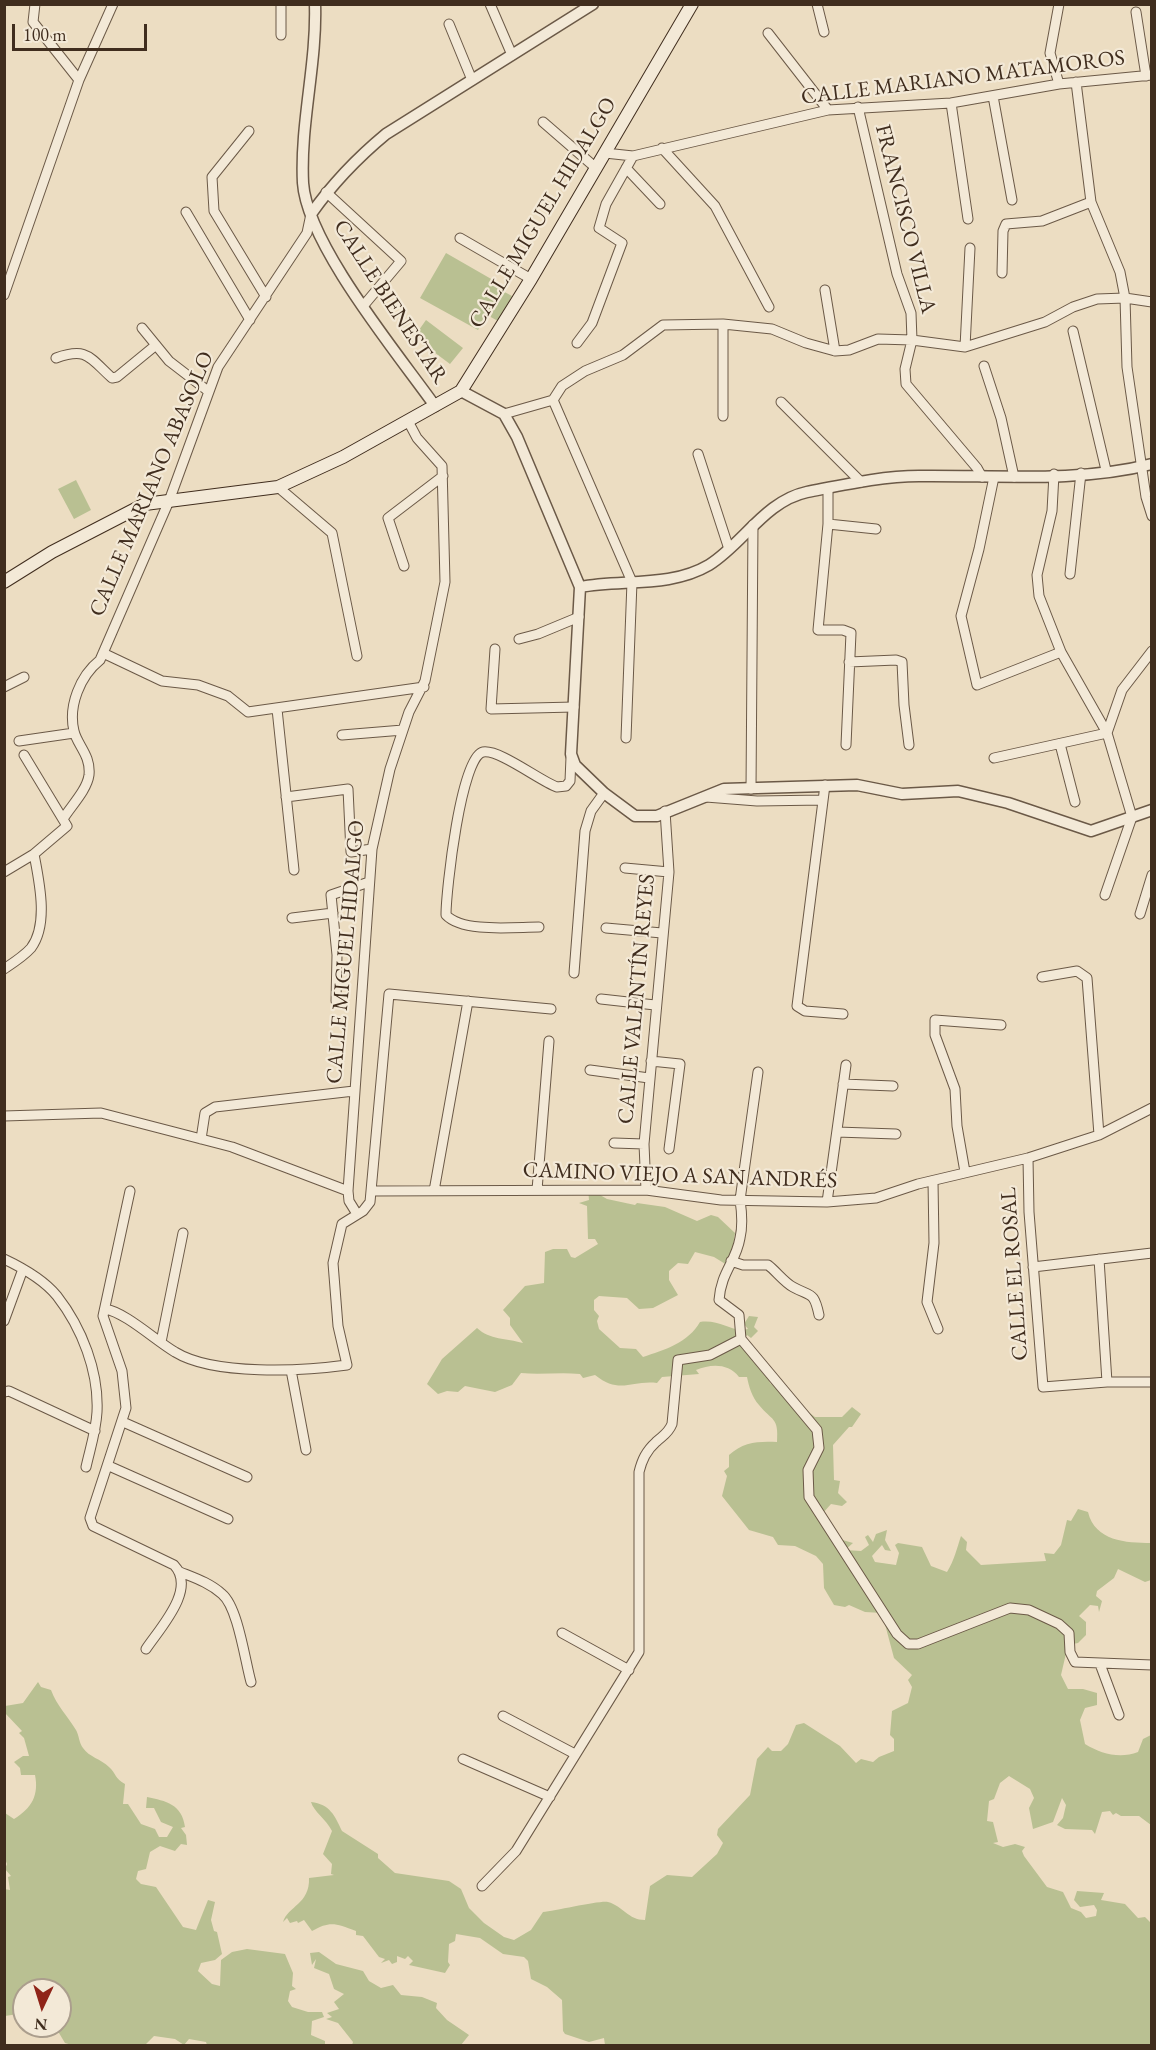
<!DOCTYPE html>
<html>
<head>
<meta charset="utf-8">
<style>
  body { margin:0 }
  #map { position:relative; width:1156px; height:2050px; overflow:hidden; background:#ecddc2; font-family:"EB Garamond",serif }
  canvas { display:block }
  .frame { position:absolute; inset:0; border:6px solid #402d1e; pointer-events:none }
  .north { position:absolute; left:12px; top:1978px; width:60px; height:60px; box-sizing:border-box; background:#f3e9d7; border:2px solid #ab9e8d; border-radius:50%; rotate:184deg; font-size:16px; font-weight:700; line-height:24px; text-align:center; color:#402d1e }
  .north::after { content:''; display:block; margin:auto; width:21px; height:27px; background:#8f2418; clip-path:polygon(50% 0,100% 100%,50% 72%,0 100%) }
  .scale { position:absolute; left:12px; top:24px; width:135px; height:27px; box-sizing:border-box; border:3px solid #402d1e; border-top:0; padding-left:8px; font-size:18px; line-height:21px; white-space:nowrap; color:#402d1e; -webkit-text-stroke:4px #f3e9d7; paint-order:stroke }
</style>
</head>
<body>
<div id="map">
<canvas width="1156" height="2050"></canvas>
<div class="frame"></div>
<div class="north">N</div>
<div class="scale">100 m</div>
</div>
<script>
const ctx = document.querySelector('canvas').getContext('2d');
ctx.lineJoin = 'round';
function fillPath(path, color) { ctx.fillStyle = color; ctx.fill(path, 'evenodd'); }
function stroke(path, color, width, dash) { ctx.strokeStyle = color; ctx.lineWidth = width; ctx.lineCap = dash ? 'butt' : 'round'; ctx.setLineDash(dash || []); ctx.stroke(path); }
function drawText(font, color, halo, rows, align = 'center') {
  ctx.font = font + ' "EB Garamond",serif'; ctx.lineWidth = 4.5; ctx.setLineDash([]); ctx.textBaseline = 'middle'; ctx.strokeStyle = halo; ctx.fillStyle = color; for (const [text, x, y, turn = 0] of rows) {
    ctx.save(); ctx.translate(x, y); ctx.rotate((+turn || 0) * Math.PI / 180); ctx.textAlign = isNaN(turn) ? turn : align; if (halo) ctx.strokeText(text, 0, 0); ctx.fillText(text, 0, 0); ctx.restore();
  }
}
const green = new Path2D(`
  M446,253L493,280L497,288L512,296L498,321L487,315L478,330L420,298Z
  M426,320L463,348L450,364L414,337Z
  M76,480L91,510L74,519L58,489Z
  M588,1188L607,1199L635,1205L637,1203L665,1207L697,1221L711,1215L718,1217L735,1233L731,1261L727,1265L714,1257L695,1252L688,1264L678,1263L669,1271V1280L678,1295L653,1308L639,1309L627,1298L599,1296L594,1300V1310L599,1316L597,1321L599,1329L620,1348L636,1349L643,1357C664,1350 688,1343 700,1322C720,1319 732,1333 748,1329L744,1324L749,1316L758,1317L754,1327L758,1331L751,1338L747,1335L744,1339L767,1374L770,1383L815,1417H842L852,1407L861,1414L852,1427H849L833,1445L834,1480L840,1481L838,1493L847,1502L842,1506L831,1504L823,1513L822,1522L832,1525L828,1528L839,1539L853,1543L845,1550L861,1551L869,1545L865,1537L868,1535L873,1542L876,1534L887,1530L885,1540L891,1551L885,1550L882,1545L872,1556L875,1562L896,1565L899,1553L895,1545L898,1543L922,1547L931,1566L947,1572C954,1561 957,1548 961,1536L967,1542L966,1550L981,1565L1046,1561L1044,1553L1054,1554L1061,1545L1067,1520L1071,1521L1078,1509L1088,1512C1095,1541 1126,1543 1151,1543V1580L1145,1582L1118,1569L1114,1578L1097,1591L1096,1596L1102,1601L1099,1612L1098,1606L1090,1605L1079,1616L1086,1622V1635L1078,1643L1068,1645L1061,1675L1068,1689H1083L1097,1693V1705L1085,1708L1080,1720L1085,1744C1101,1754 1120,1759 1138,1752L1143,1739L1151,1735V1825L1139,1816H1121L1116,1813L1113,1815L1110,1811L1102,1812L1095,1834L1092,1830L1065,1829L1057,1825L1063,1818L1066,1805L1062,1798L1053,1822L1033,1829L1029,1808L1034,1798L1030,1789L1009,1776L1000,1783L994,1799L989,1801L987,1821L993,1822L998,1842L993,1843L1003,1847L1015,1844L1025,1847L1022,1851L1024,1856L1047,1887L1063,1892L1071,1908L1081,1912L1086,1918L1096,1916L1097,1910L1094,1905L1080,1907L1074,1900L1077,1891L1104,1893L1101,1900L1125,1904L1138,1918L1145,1917L1151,1923V2045H605L604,2038L589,2042L565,2034L563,2031L562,2000L547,1987L531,1979L528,1961L524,1957L503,1954L480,1938L456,1934L455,1941L449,1944L448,1962L450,1965L445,1973L409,1965L413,1961L408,1956L405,1959L397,1956V1962L392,1964L389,1960L381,1963L385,1959L379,1957L363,1936L356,1935V1931C335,1923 330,1921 312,1931L304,1920L298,1923L297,1921L290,1923L287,1918L283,1922C288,1906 310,1904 309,1878L334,1875L331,1874L332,1864L323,1854L332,1831C326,1819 314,1812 311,1802C330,1804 335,1816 342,1831L378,1854V1858L395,1873L449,1881L461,1889L469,1908L484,1923L504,1937L514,1940L531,1930L543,1912C555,1911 601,1900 608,1902C623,1906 628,1920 645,1920L650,1886L667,1875L692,1877L717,1854L723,1843L717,1835L718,1829L750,1795L757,1759L768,1747L772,1751H781L788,1744L796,1725L804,1723L840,1746L856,1763L861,1759L873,1762L879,1757L894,1751V1739L890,1735L892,1711L908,1703L912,1687L908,1680L912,1675L894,1658L882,1613L865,1612L849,1605L845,1607L834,1605L824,1588L823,1564L816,1556L795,1546L778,1545L773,1537L749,1530L722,1496L727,1476L724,1471L729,1467V1455C743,1442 759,1441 777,1442C779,1417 772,1421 759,1405C752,1397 749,1387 747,1377H739C728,1363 711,1364 696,1370L699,1374L662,1377L657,1383C631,1380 620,1395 595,1375L583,1378L580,1374C559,1372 541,1375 521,1373L512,1385L495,1392L465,1386L458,1392L447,1391L438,1394L427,1384L442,1359L477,1328C490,1340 506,1338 523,1343L510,1325V1318L503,1310L525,1286L544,1283L545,1252L553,1249H567L571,1257L575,1258L598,1244L595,1239H588L587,1206L579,1203L589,1200Z
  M38,1682L41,1687L51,1690C57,1706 67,1715 76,1730C79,1735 79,1743 83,1748C89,1757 101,1759 109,1767C116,1773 115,1779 125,1784L123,1804H128L141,1824L155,1829L159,1837H167L173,1827L161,1822L154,1808H146L147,1797C166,1801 182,1804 185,1827L181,1828L186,1835L187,1845L181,1844L175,1851L160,1846L150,1852L146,1869L138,1871L136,1879L141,1884L156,1887L183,1927L196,1930L208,1900L215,1902L211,1920L214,1931L217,1932L222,1954L215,1960L201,1963L198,1971L212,1984L220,1986L221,1960L232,1952L247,1949L285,1954L293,1973L292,1986L296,1989L290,1991L288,2001L292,2007L308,2012H322L324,2017L312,2021L311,2035L325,2041V2045H207L206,2042L189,2039L184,2045L175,2039L154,2036L145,2045H72L65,2043L59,2033H37L39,2026H60V1990H24V2013L5,2016L4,1889L10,1890L8,1877L11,1876L5,1869L7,1864L5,1859V1813L14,1819C32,1808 39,1795 35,1775H21L20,1768L14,1762L23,1756H29L24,1738L19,1733L22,1731L5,1713V1706L23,1703Z
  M319,1952L336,1964L363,1971L369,1981L381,1988L393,1985L401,1995L422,1997L437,2003L436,2008L447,2020L469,2035L461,2045H352L353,2042L338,2023L326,2019L332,2017L327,2013L339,2009L334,2002L344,1994L334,1989L329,1974L314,1968L316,1959L312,1965L310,1953Z`);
const minor = new Path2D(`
  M35,4L33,22L79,80
  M490,4L512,55
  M817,4L824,32
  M1136,12L1146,76
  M449,24L472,80
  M768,33L828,110
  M281,35V4
  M1076,82L1091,202L1120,272L1125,298L1127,367L1146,497L1152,516
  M1059,84L1050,53L1059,4
  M993,96L1012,200
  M951,103L968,219
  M858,107L897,274L911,313L912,340L905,369L906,384L977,468L982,477
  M543,122L596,168
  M249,131L212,177L214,211L266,297
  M662,148L715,206L769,307
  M605,153L633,156L828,110L951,103L1059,84L1152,75
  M626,168L660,204
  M326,192L401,261L364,305
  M186,212L250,320
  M460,238L531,279
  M1002,273L1003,231L1006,224L1042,221L1091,202
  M825,290L835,351
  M4,295L79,80L113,4
  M142,328L169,361L208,391
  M1073,331L1106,470
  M577,343L592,323L622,243L599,228L606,204L633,156
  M965,347L970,248
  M56,358C87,347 89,357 112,378L117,377L156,345
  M984,366L1001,418L1014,477
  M553,400L632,582L626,738
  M781,402L861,482
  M504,414L553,400L562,386L585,371L623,355L663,325L723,324L772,329L806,343L835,351L849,350L878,339L912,340L965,347L1045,322L1073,307L1097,299L1125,298L1152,302
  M723,416V324
  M698,454L729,549
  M994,477L979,549L961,616L977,685L1061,652
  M278,487L332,533L357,656
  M828,488V524L818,630H843L851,633L846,745
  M828,524L876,529
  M404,566L388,518L443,476
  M1070,574L1081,473
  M519,639L538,634L579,617
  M495,649L491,709L574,707
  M103,653L162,681L198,685L228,696L248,712L424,687
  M849,662L896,660L902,662L904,705L909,745
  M4,687L24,677
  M277,709L294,870
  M342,735L403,730
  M19,741L74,733
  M1060,744L1075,802
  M994,758L1107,733L1061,652L1039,596L1037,575L1052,511L1054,474
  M825,785L797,1006L805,1011L843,1014
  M751,789L753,525
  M286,797L348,789L351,852L372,849
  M706,797L757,801L823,800
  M63,819C71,806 87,790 89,775C91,755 77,745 74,731C68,706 80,676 100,660L169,501L218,367L307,233L311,214
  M625,868L669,872
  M4,872L34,854
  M1105,895L1132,817L1107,733L1122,690L1152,651
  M1140,914L1152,875
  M292,918L333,913
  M539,927C514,927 463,933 446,915C446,891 461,756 483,752C499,749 540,781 557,787L566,786L570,781L571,757
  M606,928L662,933
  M4,969C13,963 24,956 31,948C49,924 39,881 34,854L67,826L24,755
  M574,973L585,831L591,811L604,793
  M1042,977L1077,971L1087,978L1099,1135
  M601,999L655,1005
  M336,1001L337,955L331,895L369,882
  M651,1061L680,1064L669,1149
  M590,1070L649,1078
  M843,1084L893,1086
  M4,1116L101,1113L232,1147L348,1191
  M837,1132L896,1134
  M201,1139L205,1113L215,1107L354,1091
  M614,1143L644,1144
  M1028,1158L1029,1212L1043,1387L1107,1382H1152
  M965,1172L957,1126L955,1089L935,1035V1020L1001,1025
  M933,1181L934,1243L927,1302L938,1329
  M537,1190L549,1041
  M646,1190L644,1144L669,872L665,811
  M130,1191L103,1316L122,1371L126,1408L90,1518L93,1526L174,1565C197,1589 160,1628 146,1649
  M371,1191L646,1190L721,1200L827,1202L876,1198L918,1184L1028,1158L1099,1135L1152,1108
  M434,1191L468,1001
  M827,1202L846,1065
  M357,1214L349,1201L348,1191L372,849L390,769L409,712L425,681L445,582L442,466L417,438L408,421
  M4,1259C23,1268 44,1280 57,1296C82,1328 99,1372 97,1412C96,1431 90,1449 86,1467
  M1099,1259L1107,1382
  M731,1261L743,1265H768C776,1271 784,1282 793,1287C811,1297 814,1291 819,1315
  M1033,1267L1152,1253
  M105,1309C125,1312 156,1341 175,1352C214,1376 303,1371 347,1365L338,1326L333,1263L342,1224L363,1211L370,1202L389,994L551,1009
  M4,1321L23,1269
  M741,1339L817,1430L819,1448L808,1470L809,1497L897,1634L908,1644H918L1010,1608L1029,1610L1059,1624L1069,1633L1070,1652L1075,1662L1152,1665
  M161,1342L183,1233
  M291,1370L306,1450
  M4,1392L9,1391L95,1431
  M123,1422L247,1477
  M109,1466L228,1519
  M180,1572C195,1578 210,1583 222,1594C238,1607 245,1661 251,1682
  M562,1633L629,1670
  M1100,1664L1119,1715
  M503,1716L575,1754
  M463,1759L550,1797
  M482,1886L516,1851L639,1652V1472C642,1460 646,1451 656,1442C662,1436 668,1434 672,1424L678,1360L710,1355L741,1339L739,1315L719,1300C721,1272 736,1262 740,1238C743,1225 742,1213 740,1200L758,1072`);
const tertiary = new Path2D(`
  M315,4C317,64 300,123 303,183C307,244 398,354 435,406
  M311,214C333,183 357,158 386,134L593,4
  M461,391L504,414L517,437L580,587L571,754L575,765L604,793L635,816H657L724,789L857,785L902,794L958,791L1008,803L1091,831L1152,810
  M580,587C622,579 670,588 709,565C743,544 765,501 807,492C843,485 882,476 919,476C996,475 1077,483 1152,464`);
const secondary = new Path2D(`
  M4,582L52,552L145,504L278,487L343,457L461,391L531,279L692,4`);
const streetNames = [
  ["CALLE MARIANO MATAMOROS",963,78,-7],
  ["CALLE MIGUEL HIDALGO",543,213,-59],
  ["FRANCISCO VILLA",905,219,76],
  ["CALLE BIENESTAR",390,302,57],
  ["CALLE MARIANO ABASOLO",152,484,-67],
  ["CALLE MIGUEL HIDALGO",346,952,-85],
  ["CALLE VALENTÍN REYES",637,999,-85],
  ["CAMINO VIEJO A SAN ANDRÉS",680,1176,2],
  ["CALLE EL ROSAL",1015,1274,-94]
];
fillPath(green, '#b9c092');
stroke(minor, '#6b5947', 11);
stroke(tertiary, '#6b5947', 13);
stroke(secondary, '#402d1e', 14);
stroke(minor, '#f3e9d7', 9);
stroke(tertiary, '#f3e9d7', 10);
stroke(secondary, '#f3e9d7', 12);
drawText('22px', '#402d1e', '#f3e9d7', streetNames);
</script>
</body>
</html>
